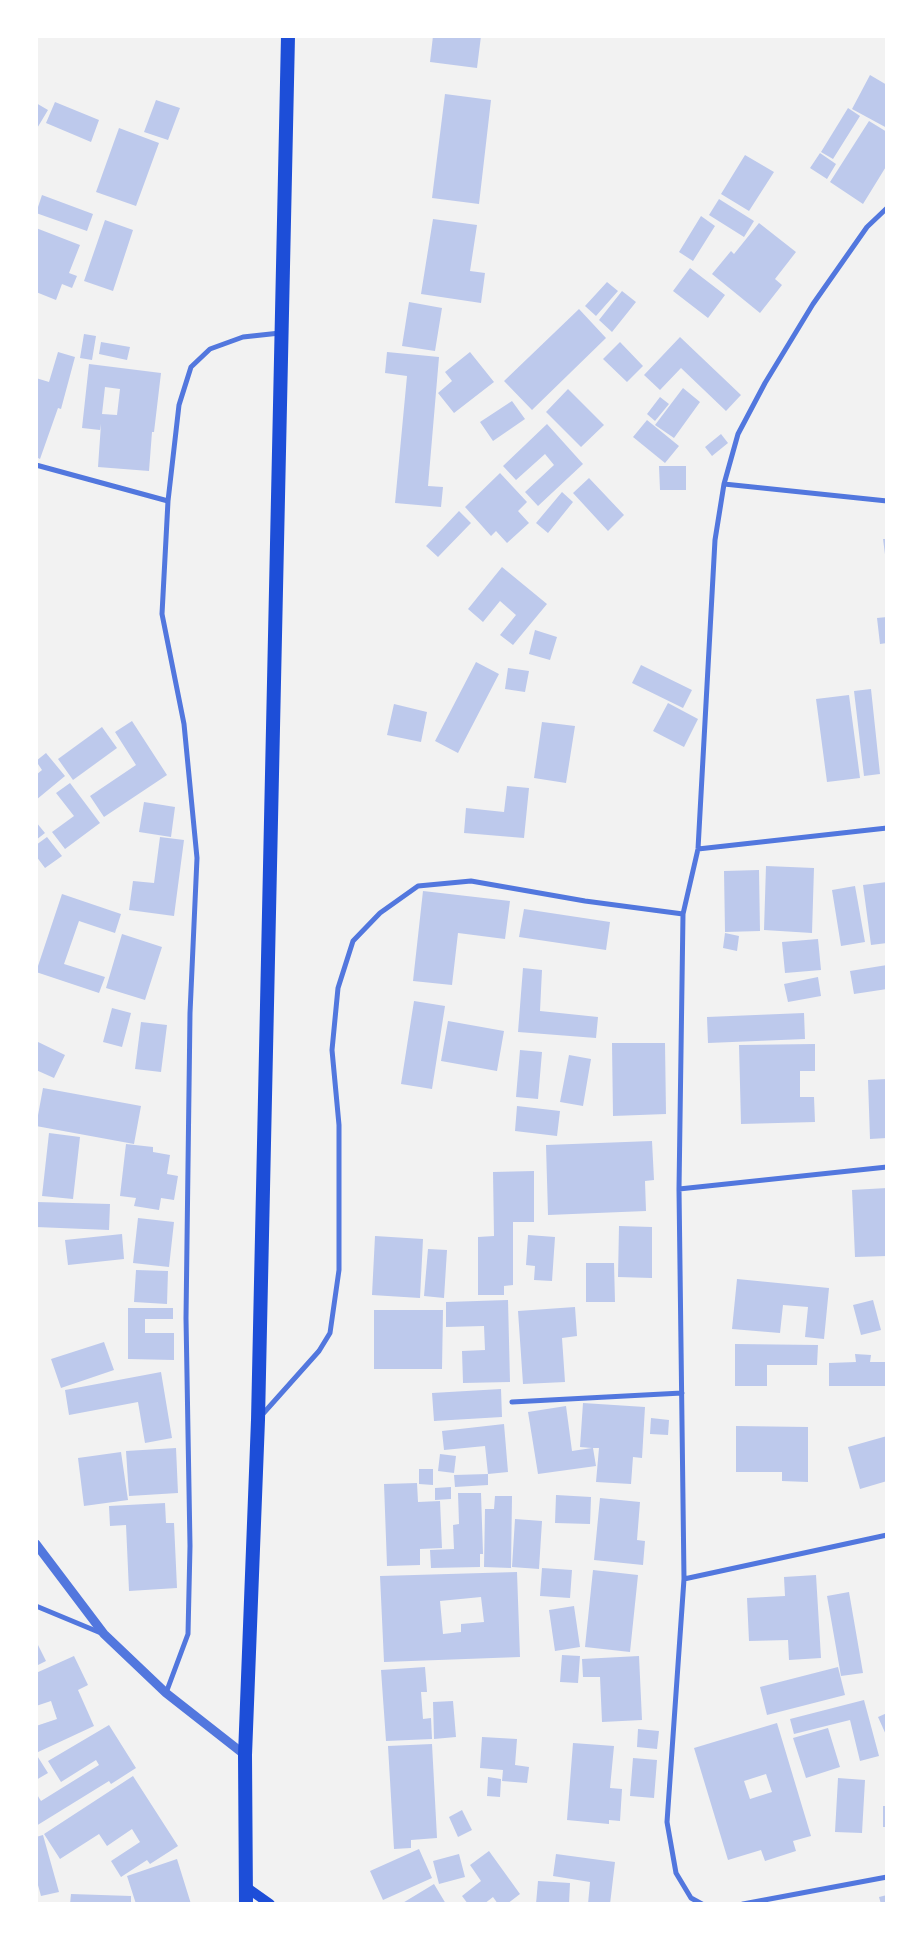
<!DOCTYPE html>
<html>
<head>
<meta charset="utf-8">
<style>
  body { margin:0 }
  #map { position:relative; width:923px; height:1940px; overflow:hidden; background:#f2f2f2; font-family:"Alegreya Sans",sans-serif }
  canvas { display:block }
  .frame { position:absolute; inset:0; border:38px solid #fff; pointer-events:none }
</style>
</head>
<body>
<div id="map">
<canvas width="923" height="1940"></canvas>
<div class="frame"></div>
</div>
<script>
const ctx = document.querySelector('canvas').getContext('2d');
ctx.lineJoin = 'round';
function fillPath(path, color) { ctx.fillStyle = color; ctx.fill(path, 'evenodd'); }
function stroke(path, color, width, dash) { ctx.strokeStyle = color; ctx.lineWidth = width; ctx.lineCap = dash ? 'butt' : 'round'; ctx.setLineDash(dash || []); ctx.stroke(path); }
const building = new Path2D(`
  M433,36H481L477,68L430,62Z
  M870,75L887,85V128L852,109Z
  M445,94L491,100L479,204L432,198Z
  M156,100L180,108L168,140L144,132Z
  M55,102L99,120L91,142L46,123Z
  M36,103L48,110L36,130Z
  M848,108L860,116L833,159L821,152Z
  M869,121L887,132V165L863,204L830,182Z
  M119,128L159,143L136,206L96,192Z
  M820,153L836,164L827,179L810,168Z
  M745,155L774,172L749,211L721,194Z
  M42,195L93,214L87,231L36,213Z
  M719,199L754,221L744,237L709,215Z
  M701,216L715,226L693,261L679,252Z
  M433,219L477,225L470,271L485,273L481,303L421,294Z
  M105,220L133,230L113,291L84,281Z
  M759,223L796,252L775,279L782,285L760,313L712,274L731,251L734,254Z
  M36,228L80,245L69,273L77,276L72,288L62,284L56,300L36,292Z
  M690,268L725,295L708,318L673,291Z
  M607,282L618,291L596,316L585,306Z
  M622,291L636,302L612,332L599,320Z
  M409,302L442,308L435,351L402,346Z
  M579,309L606,338L532,410L504,381Z
  M84,334L96,336L92,360L80,358Z
  M680,337L741,395L726,411L681,368L660,390L644,375Z
  M101,342L130,347L127,360L99,354Z
  M620,342L643,366L627,382L603,359Z
  M58,352L75,357L61,409L58,408L40,459L36,457V378L49,382Z
  M387,352L439,357L428,486L443,487L441,507L395,503L407,376L385,373Z
  M470,352L494,382L454,413L438,393L452,381L445,372Z
  M89,364L161,373L154,432H152L149,471L98,467L101,424L100,430L82,428ZM105,387L120,389L117,415L102,414Z
  M683,388L700,402L674,438L655,425Z
  M568,389L604,425L581,447L546,412Z
  M660,397L669,404L655,421L647,414Z
  M512,401L525,419L493,441L480,422Z
  M647,420L679,446L665,463L633,437Z
  M547,424L583,464L538,506L525,492L554,465L545,454L516,480L503,466Z
  M721,434L728,443L712,456L705,447Z
  M659,466H686V490H660Z
  M500,473L527,502L518,511L529,523L507,543L496,531L491,536L465,507Z
  M589,478L624,515L608,531L573,493Z
  M562,492L573,502L548,533L536,523Z
  M459,511L471,523L438,557L426,546Z
  M883,539H887V562H886Z
  M502,567L547,604L513,645L500,635L516,615L500,601L483,622L468,609Z
  M887,617V643L880,644L877,618Z
  M535,630L557,637L550,660L529,654Z
  M476,662L499,674L458,753L435,741Z
  M641,665L692,690L683,708L632,683Z
  M508,668L529,671L525,692L505,689Z
  M871,689L880,774L864,776L854,691Z
  M849,695L860,778L827,782L816,699Z
  M668,703L698,719L684,747L653,731Z
  M394,704L427,712L421,742L387,735Z
  M132,721L167,775L104,817L90,796L136,765L115,732Z
  M542,722L575,726L566,783L534,778Z
  M102,727L117,748L73,780L58,759Z
  M46,753L65,776L36,800V775L42,770L36,761Z
  M70,783L100,823L65,849L52,832L74,816L56,793Z
  M507,786L529,788L524,838L464,833L466,808L504,812Z
  M144,802L175,807L171,837L139,832Z
  M36,822L45,833L36,840Z
  M47,837L62,856L45,868L36,856V845Z
  M160,837L184,840L174,916L129,910L133,881L154,883Z
  M766,866L814,868L812,933L764,930Z
  M759,870L760,931L725,932L724,871Z
  M887,882V943L871,945L863,885Z
  M855,886L865,942L841,946L832,890Z
  M423,891L510,901L505,939L458,933L452,985L413,981Z
  M62,894L121,914L115,933L79,921L64,964L105,977L99,993L36,972Z
  M524,909L610,922L606,950L519,937Z
  M725,933L739,936L737,951L723,948Z
  M122,934L162,947L145,1000L106,988Z
  M818,939L821,970L785,973L782,942Z
  M887,965V989L854,994L850,971Z
  M523,968L542,970L540,1011L598,1017L596,1038L518,1032Z
  M818,977L821,996L788,1002L784,984Z
  M414,1001L445,1006L432,1089L401,1084Z
  M112,1008L131,1013L122,1047L103,1042Z
  M804,1013L805,1039L708,1043L707,1017Z
  M448,1021L504,1031L497,1071L441,1061Z
  M141,1022L167,1025L161,1072L135,1069Z
  M36,1041L65,1055L54,1078L36,1070Z
  M612,1043H665L666,1114L613,1116Z
  M815,1044V1071H800V1097H814L815,1122L741,1124L739,1045Z
  M520,1050L542,1052L538,1099L516,1097Z
  M569,1055L591,1059L583,1106L560,1102Z
  M887,1079V1138L870,1139L868,1080Z
  M43,1088L141,1106L134,1144L36,1126Z
  M517,1106L560,1111L557,1136L515,1131Z
  M49,1133L80,1137L73,1199L42,1196Z
  M652,1141L654,1180L645,1181L646,1211L548,1215L546,1145Z
  M126,1144L153,1147V1152L170,1155L167,1174L178,1176L174,1200L161,1198L159,1210L134,1206L136,1198L120,1196Z
  M534,1171V1222H513V1285L504,1286V1295H478V1237L494,1236L493,1172Z
  M887,1188V1256L855,1257L852,1190Z
  M36,1202L110,1204L109,1230L36,1227Z
  M138,1218L174,1222L169,1267L133,1263Z
  M619,1226L652,1227V1278L618,1277Z
  M122,1234L124,1259L68,1265L65,1240Z
  M528,1235L555,1237L552,1281L534,1280L535,1266L526,1265Z
  M375,1236L423,1239L420,1298L372,1295Z
  M428,1249L447,1250L444,1298L424,1296Z
  M586,1263H614L615,1302H586Z
  M136,1270L168,1271L167,1304L134,1302Z
  M737,1279L829,1288L824,1339L805,1337L808,1307L783,1305L780,1333L732,1329Z
  M508,1300L510,1382L463,1383L462,1351L485,1350L484,1326L446,1327V1302Z
  M873,1300L881,1330L861,1335L853,1305Z
  M575,1307L577,1336L562,1338L565,1382L523,1384L518,1311Z
  M128,1308H173V1319H145V1333H174V1360L128,1359Z
  M374,1310H443L442,1369H374Z
  M104,1342L114,1370L61,1388L51,1359Z
  M735,1344L818,1345L817,1365H767V1386H735Z
  M855,1354L871,1355L870,1362H887V1386H829V1363L856,1362Z
  M161,1372L172,1438L145,1443L138,1402L69,1415L65,1390Z
  M501,1389L502,1417L434,1421L432,1393Z
  M583,1403L645,1407L642,1458L633,1457L631,1484L596,1482L599,1448H593L596,1466L538,1474L528,1412L566,1406L572,1451L592,1448L580,1447Z
  M651,1418L669,1420L668,1435L650,1434Z
  M504,1424L508,1472L488,1474V1485L455,1487L454,1475L488,1474L485,1446L444,1450L442,1431Z
  M736,1426L808,1427V1482L782,1481V1472H736Z
  M887,1436V1481L860,1489L848,1447Z
  M176,1448L178,1493L129,1496L126,1451Z
  M121,1452L128,1500L84,1506L78,1458Z
  M440,1454L456,1456L454,1473L438,1471Z
  M419,1469H433V1485L419,1484Z
  M417,1483L418,1502L440,1501L442,1548L420,1549V1565L387,1566L384,1484Z
  M451,1487V1499L435,1500V1488Z
  M458,1493H481L483,1554H480V1567L431,1568L430,1550L454,1549L453,1525L459,1524Z
  M556,1495L591,1497L590,1524L555,1523Z
  M495,1496H512L511,1568L484,1567L485,1509H494Z
  M600,1498L640,1502L637,1540L645,1541L643,1565L594,1560Z
  M165,1503L166,1523H174L177,1588L129,1591L126,1525L110,1526L109,1506Z
  M515,1519L542,1521L539,1569L512,1567Z
  M542,1568L572,1570L570,1598L540,1596Z
  M593,1570L638,1575L630,1652L585,1647Z
  M517,1572L520,1657L384,1662L380,1576ZM481,1597L484,1622L461,1624V1632L443,1634L440,1601Z
  M816,1575L821,1658L789,1660L788,1640L749,1641L747,1598L785,1596L784,1577Z
  M849,1592L863,1673L841,1676L827,1596Z
  M574,1606L580,1647L555,1651L549,1610Z
  M36,1641L46,1661L36,1666Z
  M562,1655L580,1656L578,1683L560,1682Z
  M74,1656L88,1685L78,1690L94,1726L36,1753V1726L57,1719L51,1701L36,1706V1673Z
  M639,1656L642,1720L602,1722L600,1677H583L582,1659Z
  M425,1667L427,1692H421L423,1719L431,1718L432,1739L386,1741L381,1670Z
  M838,1667L845,1695L767,1715L760,1687Z
  M864,1700L879,1756L860,1761L850,1720L794,1734L790,1719Z
  M453,1701L456,1737L434,1739L433,1702Z
  M887,1713V1737L878,1717Z
  M777,1723L811,1836L793,1841L796,1851L765,1861L761,1850L728,1860L694,1748ZM766,1774L772,1792L750,1799L744,1781Z
  M109,1725L136,1768L111,1784L109,1781L36,1826V1793L41,1801L99,1765L96,1760L61,1782L48,1761Z
  M828,1728L840,1767L806,1778L793,1738Z
  M638,1729L659,1731L657,1749L637,1747Z
  M482,1737L517,1739L515,1765L529,1767L527,1783L502,1781L503,1770L480,1768Z
  M573,1743L614,1746L610,1788L622,1789L620,1821L609,1820V1824L567,1820Z
  M432,1744L437,1838L411,1840V1848L394,1849L388,1746Z
  M36,1754L48,1773L36,1780Z
  M633,1758L657,1760L654,1798L630,1796Z
  M133,1776L178,1846L150,1864L147,1860L121,1877L111,1861L140,1842L132,1829L107,1846L99,1834L60,1859L44,1834Z
  M488,1777L501,1779L500,1797L487,1796Z
  M838,1778L865,1780L862,1833L835,1832Z
  M883,1806H887V1827H883Z
  M462,1810L472,1830L458,1837L449,1817Z
  M43,1835L59,1892L41,1896L36,1878V1837Z
  M419,1849L432,1878L383,1900L370,1871Z
  M489,1851L520,1894L507,1904H498L493,1897L484,1904H468L462,1896L481,1881L470,1865Z
  M459,1854L465,1877L439,1884L433,1861Z
  M556,1854L615,1862L610,1904H588L590,1882L553,1876Z
  M177,1859L191,1904H136L127,1876Z
  M538,1881L570,1883L569,1904H536Z
  M434,1884L446,1904H401Z
  M71,1894L131,1896V1904H70Z
  M887,1895V1904H881L879,1897Z`);
const minor = new Path2D(`
  M36,465L168,501
  M724,484L887,501
  M698,849L887,828
  M679,1189L887,1167
  M512,1402L682,1393
  M261,1416L319,1351L330,1333L339,1270V1125L332,1050L338,988L353,941L380,913L418,886L471,881L585,901L683,914
  M684,1579L887,1535
  M36,1606L101,1633
  M166,1693L188,1634L190,1546L186,1318L190,1013L197,858L184,724L162,614L168,501L179,405L191,367L210,349L243,337L280,333
  M702,1904L691,1898L676,1873L667,1822L684,1579L679,1189L683,914L698,849L715,540L724,484L738,434L765,383L813,304L867,227L887,208
  M743,1904L887,1877`);
const tertiary = new Path2D(`
  M36,1544L104,1634L166,1693L245,1755`);
const secondary = new Path2D(`
  M246,1887L270,1904`);
const trunk = new Path2D(`
  M246,1904L245,1755L258,1420L288,36`);
fillPath(building, '#bdc9ec');
stroke(minor, '#5277de', 5);
stroke(tertiary, '#5277de', 9);
stroke(secondary, '#1d4ed8', 10);
stroke(trunk, '#1d4ed8', 14);
</script>
</body>
</html>
